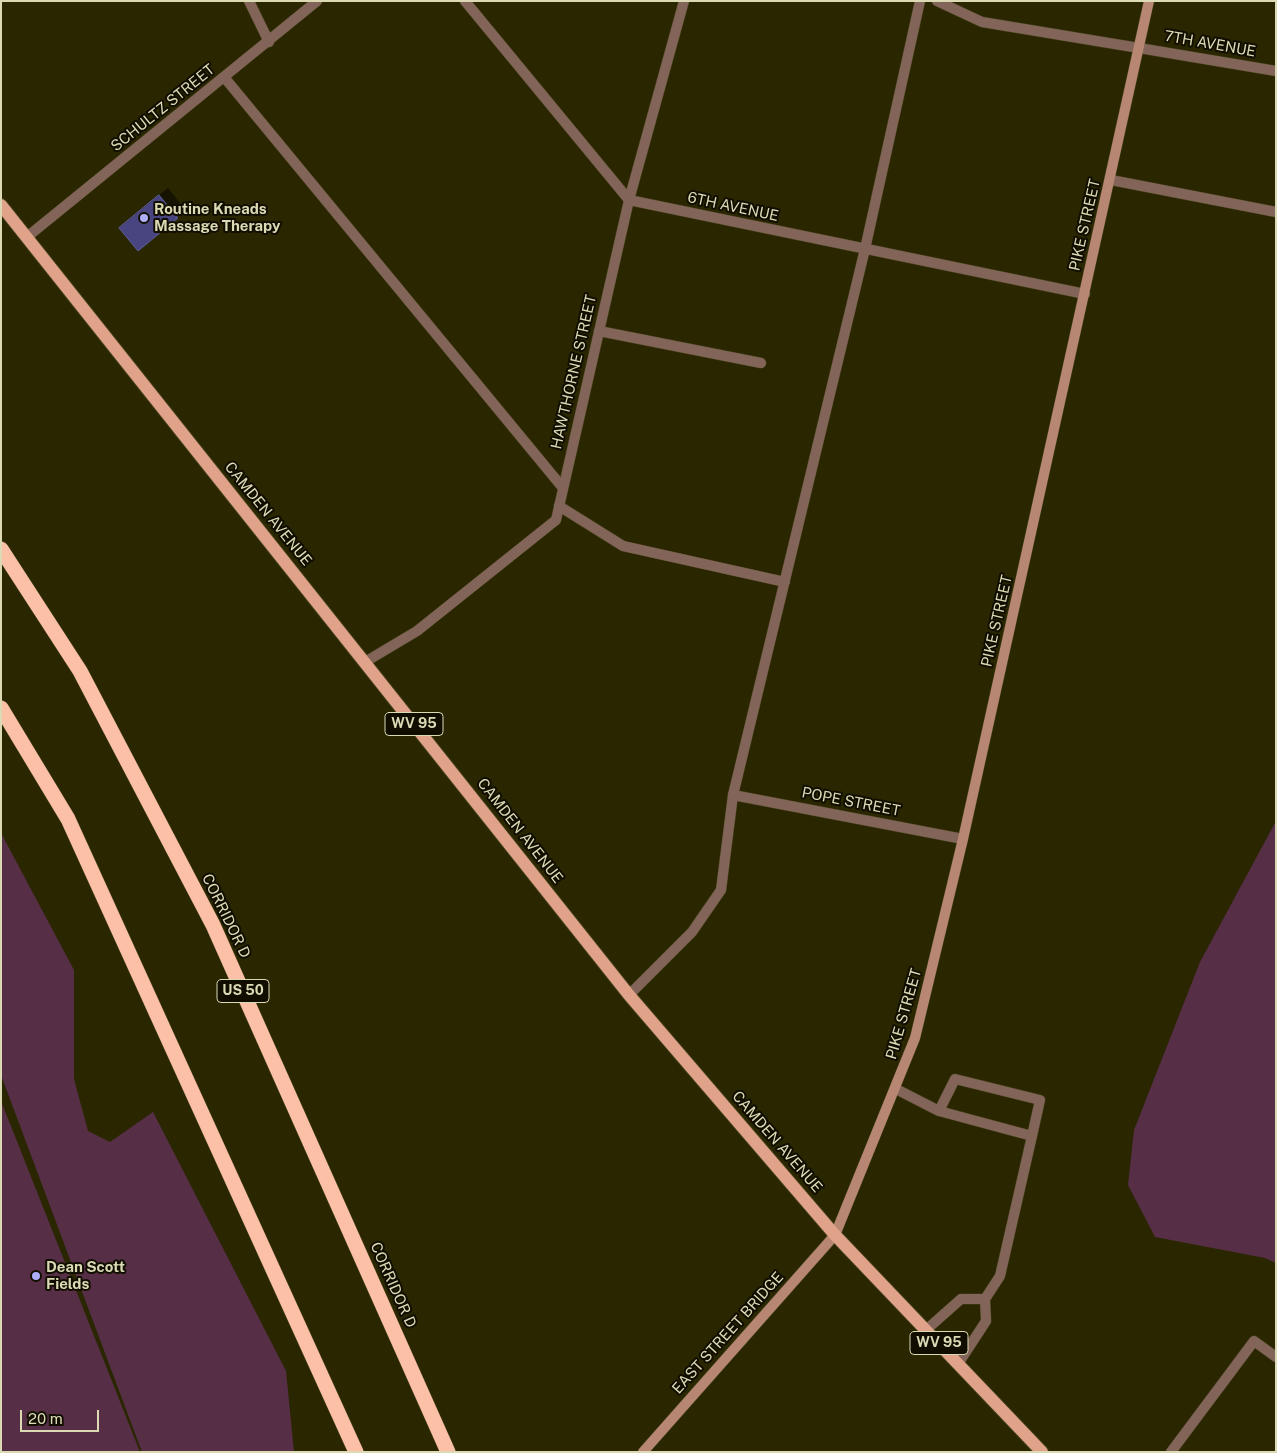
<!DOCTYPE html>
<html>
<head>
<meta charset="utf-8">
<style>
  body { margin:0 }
  #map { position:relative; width:1277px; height:1453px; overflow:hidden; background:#2a2600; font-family:"Public Sans",sans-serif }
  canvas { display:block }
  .frame { position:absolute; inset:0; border:2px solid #dcd9b5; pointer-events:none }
  .scale { position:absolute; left:20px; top:1410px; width:79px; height:22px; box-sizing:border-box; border:2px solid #dcd9b5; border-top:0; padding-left:6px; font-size:15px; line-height:18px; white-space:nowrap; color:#dcd9b5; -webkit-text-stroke:4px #110e00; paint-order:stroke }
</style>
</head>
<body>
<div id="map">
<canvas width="1277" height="1453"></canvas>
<div class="frame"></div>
<div class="scale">20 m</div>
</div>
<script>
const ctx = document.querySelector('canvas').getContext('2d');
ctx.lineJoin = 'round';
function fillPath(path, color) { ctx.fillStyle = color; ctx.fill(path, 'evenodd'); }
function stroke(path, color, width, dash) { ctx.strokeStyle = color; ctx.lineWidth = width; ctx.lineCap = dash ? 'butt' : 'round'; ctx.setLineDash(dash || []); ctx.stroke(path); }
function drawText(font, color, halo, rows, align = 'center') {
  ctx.font = font + ' "Public Sans",sans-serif'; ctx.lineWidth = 4; ctx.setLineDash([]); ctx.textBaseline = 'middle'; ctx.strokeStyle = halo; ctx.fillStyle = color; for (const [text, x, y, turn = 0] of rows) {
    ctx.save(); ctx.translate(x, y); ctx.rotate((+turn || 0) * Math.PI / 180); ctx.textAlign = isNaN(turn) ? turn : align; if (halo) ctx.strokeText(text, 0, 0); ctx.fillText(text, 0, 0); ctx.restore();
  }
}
const green = new Path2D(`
  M1276,821V1263L1265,1258L1155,1237L1128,1185L1134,1130L1200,962Z
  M1,833L74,970V1079L88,1131L110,1142L153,1112L286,1371L294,1452H142L1,1075Z
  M1,1101L140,1452H1Z`);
const shadow = new Path2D(`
  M168,188L185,209L177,217L128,220Z`);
const building = new Path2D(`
  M159,195L178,218L138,251L119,228Z`);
const service = new Path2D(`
  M249,1L269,42
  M937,1L982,22L1139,48
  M224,77L563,488
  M1111,180L1276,212
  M599,331L761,363
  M559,506L623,546L785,582
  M629,995L692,932L721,890L733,795L865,249L920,1
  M896,1089L939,1111L1032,1136L1040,1100L955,1079L939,1111
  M926,1330L961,1299H985
  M958,1364L986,1321L985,1299L1000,1276L1032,1136`);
const minor = new Path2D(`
  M465,1L629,200L1085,294
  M1139,48L1276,71
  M27,237L317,1
  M365,662L417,631L556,520L629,200L684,1
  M733,795L963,839
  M1171,1452L1254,1341L1276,1357`);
const secondary = new Path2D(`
  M643,1452L835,1235L915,1038L963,839L1149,1`);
const primary = new Path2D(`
  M1,205L629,995L835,1235L1042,1452`);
const motorway = new Path2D(`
  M1,549L80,671L213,925L448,1452
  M1,708L68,819L356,1452`);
const markers = [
  [144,218,5,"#aeaefa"],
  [36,1276,5,"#aeaefa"]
];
const shields = [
  [414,724,58],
  [243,991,52],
  [939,1343,58]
];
const shieldNames = [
  ["WV 95",414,724],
  ["US 50",243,991],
  ["WV 95",939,1343]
];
const streetNames = [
  ["7TH AVENUE",1210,44,10],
  ["SCHULTZ STREET",163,108,-39],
  ["6TH AVENUE",733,207,12],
  ["PIKE STREET",1085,225,-77],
  ["HAWTHORNE STREET",574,372,-77],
  ["CAMDEN AVENUE",268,514,51],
  ["PIKE STREET",997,621,-77],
  ["POPE STREET",851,802,11],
  ["CAMDEN AVENUE",520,831,52],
  ["CORRIDOR D",226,916,64],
  ["PIKE STREET",904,1014,-74],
  ["CAMDEN AVENUE",777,1142,49],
  ["CORRIDOR D",393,1285,66],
  ["EAST STREET BRIDGE",728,1333,-48]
];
const poiNames = [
  ["Routine Kneads",154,209],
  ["Massage Therapy",154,226],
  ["Dean Scott",46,1267],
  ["Fields",46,1284]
];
fillPath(green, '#562f46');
fillPath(shadow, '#0007');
fillPath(building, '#484580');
stroke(building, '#5e5d9a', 1);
stroke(service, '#46431d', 11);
stroke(minor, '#46431d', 11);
stroke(secondary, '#46431d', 11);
stroke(primary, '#46431d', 14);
stroke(motorway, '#46431d', 16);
stroke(service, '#826458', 10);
stroke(minor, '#826458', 10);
stroke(secondary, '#b78773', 10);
stroke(primary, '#e0a389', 12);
stroke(motorway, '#fcc0a7', 15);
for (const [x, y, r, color] of markers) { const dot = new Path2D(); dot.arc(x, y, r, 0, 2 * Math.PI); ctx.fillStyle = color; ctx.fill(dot); stroke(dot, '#110e00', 2); }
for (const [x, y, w] of shields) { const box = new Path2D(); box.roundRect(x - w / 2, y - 11.5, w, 23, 4); ctx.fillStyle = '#110e00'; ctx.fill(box); stroke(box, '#dcd9b5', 1); }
drawText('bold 14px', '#dcd9b5', null, shieldNames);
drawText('15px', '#dcd9b5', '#110e00', streetNames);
drawText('bold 15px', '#dcd9b5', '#110e00', poiNames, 'left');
</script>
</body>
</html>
